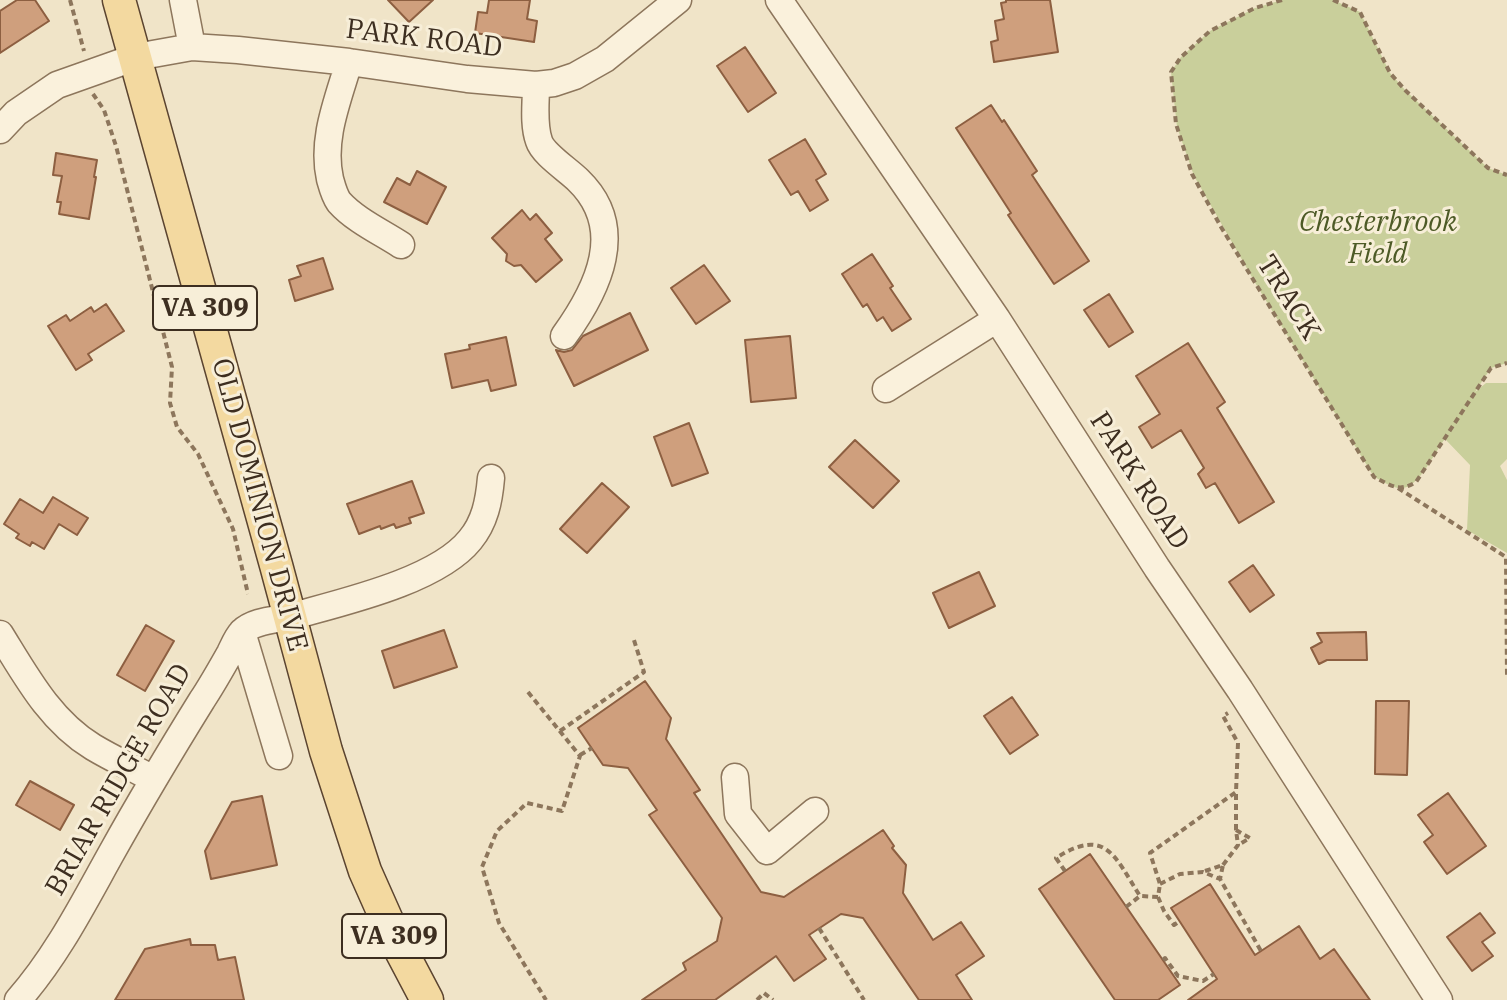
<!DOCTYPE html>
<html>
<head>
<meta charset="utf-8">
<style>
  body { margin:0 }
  canvas { display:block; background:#f0e4c8 }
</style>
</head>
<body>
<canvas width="1507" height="1000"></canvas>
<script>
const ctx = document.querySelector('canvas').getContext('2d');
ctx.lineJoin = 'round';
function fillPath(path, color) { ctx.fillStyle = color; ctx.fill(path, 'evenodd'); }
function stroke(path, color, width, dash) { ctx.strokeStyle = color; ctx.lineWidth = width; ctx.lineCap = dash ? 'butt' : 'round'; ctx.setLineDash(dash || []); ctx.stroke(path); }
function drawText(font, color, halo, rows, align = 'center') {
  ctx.font = font + ' "IBM Plex Serif",serif'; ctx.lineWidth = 6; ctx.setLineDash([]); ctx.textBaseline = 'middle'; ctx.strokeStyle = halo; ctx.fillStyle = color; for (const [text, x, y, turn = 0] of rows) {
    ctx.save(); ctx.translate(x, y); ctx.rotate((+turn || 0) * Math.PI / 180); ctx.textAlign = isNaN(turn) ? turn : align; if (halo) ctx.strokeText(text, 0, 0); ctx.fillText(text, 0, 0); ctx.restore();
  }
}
const green = new Path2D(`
  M1282,0H1333L1360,12L1390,73L1406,91L1488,168L1507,175V363L1491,368L1475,392L1486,383H1507V459L1500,466L1507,480V553L1467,530L1470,465L1445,439C1434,452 1418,492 1398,488C1390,487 1381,480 1374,477L1257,286L1194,176L1177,127L1171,72L1181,57L1210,31L1255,8Z`);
const building = new Path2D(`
  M17,0H35L49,21L0,53V11Z
  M388,0H433L409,22Z
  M489,0H530L527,19L537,21L534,42L475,33L478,12L487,13Z
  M1006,0H1050L1058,52L994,62L991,42L998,40L995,21L1004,19L1001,3L1006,2Z
  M745,47L776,93L748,112L717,66Z
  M991,105L1002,122L1004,120L1037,171L1032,175L1089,261L1054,284L1008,215L1011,213L956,128Z
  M805,139L826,174L816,180L828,200L810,211L798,191L791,195L769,160Z
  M56,153L97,160L94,177H96L89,219L59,214L61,202H57L62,176L53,175Z
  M417,171L446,187L427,224L384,202L397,178L410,185Z
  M522,210L530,220L536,214L552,233L545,239L562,260L536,282L521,265L514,266L506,261L507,254L492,238Z
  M872,254L893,286L890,288L911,319L892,331L883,317L877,321L867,304L863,307L842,274Z
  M323,258L333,289L295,301L289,280L301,276L297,266Z
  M704,265L730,301L696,324L671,288Z
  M1109,294L1133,332L1109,347L1084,310Z
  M106,304L124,331L88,354L92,360L76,370L48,326L66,315L70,321L91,307L94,312Z
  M630,313L648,350L574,386L556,350L564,352L572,350L583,336Z
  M790,336L796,398L751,402L745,340Z
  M506,337L516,385L491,391L488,380L452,388L445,354L470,349L469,345Z
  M1188,343L1225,402L1217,408L1274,502L1239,523L1215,483L1206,488L1198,474L1204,468L1181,430L1152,448L1139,427L1160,414L1136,376Z
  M689,423L708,473L672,486L654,437Z
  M855,440L899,481L873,508L829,467Z
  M412,481L424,513L409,518L411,523L396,528L394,524L381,529L380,526L359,534L347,504Z
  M602,483L629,507L587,553L560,529Z
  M53,497L88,518L77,535L59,524L44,549L32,542L30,546L16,538L19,534L4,524L20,499L43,513Z
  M1253,565L1274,595L1250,612L1229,582Z
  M979,572L995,606L949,628L933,593Z
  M146,625L174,641L145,691L117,675Z
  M444,630L457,667L394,688L382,651Z
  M1366,632L1367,660H1327L1319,664L1311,648L1322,642L1317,633Z
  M645,681L671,718L666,739L700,790L694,793L761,892L784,897L883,830L894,846L892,848L906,865L903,893L933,940L961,922L984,956L956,975L972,1000H919L863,918L841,914L809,935L826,959L794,981L776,956L715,1000H642L686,970L683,963L717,941L722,918L649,815L657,810L628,768L603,765L578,728Z
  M1012,697L1038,735L1010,754L984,716Z
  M1376,701H1409L1407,775L1375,774Z
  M30,781L74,805L60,830L16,805Z
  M1448,793L1486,846L1447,874L1424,842L1433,835L1418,815Z
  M262,796L277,865L211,879L205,851L232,802Z
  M1090,854L1180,985L1158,1000H1115L1039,889Z
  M1210,884L1255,955L1299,926L1320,959L1334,949L1370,1000H1188L1217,979L1171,908Z
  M1480,913L1495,933L1482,942L1493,956L1472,971L1447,937Z
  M190,939L191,945H215L218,960L235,957L244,1000H115L145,949Z`);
const path = new Path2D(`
  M70,0L84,51
  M1282,0L1255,8L1210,31L1181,57L1171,72L1176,124L1192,174L1221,227L1374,477C1391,485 1398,493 1416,482L1491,368L1507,363
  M1333,0L1360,12L1390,73L1406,91L1488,168L1507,175
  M93,94L104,110L116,146L172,367L170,403L177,427L198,454L233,529L248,594
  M1398,488L1506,557L1507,677
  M528,692L580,756L562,811L527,803L497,831L482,867L499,923L546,1000
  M560,731L644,672L633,637
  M580,755L592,748
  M1236,830V792
  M1223,865L1238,845L1236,830L1250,838L1238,845
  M1065,871L1056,858C1106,826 1115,857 1140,896
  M1205,871L1223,865L1220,879
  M1160,884L1180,874L1203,872L1220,879L1261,951
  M1158,897L1164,911L1174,925L1180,921
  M1126,907L1140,896L1158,897L1160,884L1150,853L1236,792L1238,743L1223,716L1228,713
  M819,928L864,1000
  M1163,960L1165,958L1178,976L1203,981L1214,974
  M757,1000L764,993L773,1000`);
const minor = new Path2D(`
  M183,0L192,47
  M779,0L997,319L1157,568L1240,690L1439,1000
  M349,62C338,100 321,139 330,179C332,186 334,195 339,202C355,220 381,232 401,245
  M536,85C536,103 533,124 539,141C543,154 568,170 578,180C628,228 598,289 564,336
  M0,130L16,113L57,85L136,57L192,47L238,50L349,62L467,79L536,85L554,83L575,76L605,59L678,0
  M886,389L997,319
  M242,632L279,756
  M0,634C26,676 50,721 93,747C113,759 133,768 153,779
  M735,777L738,814L767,851L815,811
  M18,1000C57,956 84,902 112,852C141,800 171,750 202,700C212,685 221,669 230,653C233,647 237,637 242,632C254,620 278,620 293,616C343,602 437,581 470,540C485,522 489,501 491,478`);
const major = new Path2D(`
  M119,0L276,565L326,751L365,871L397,943L427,1000`);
const shields = [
  [205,308,104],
  [394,936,104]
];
const shieldNames = [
  ["VA 309",205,308],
  ["VA 309",394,936]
];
const streetNames = [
  ["PARK ROAD",424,39,7],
  ["TRACK",1288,298,58],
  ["PARK ROAD",1139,481,57],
  ["OLD DOMINION DRIVE",259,505,75],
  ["BRIAR RIDGE ROAD",119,780,-60]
];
const parkNames = [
  ["Chesterbrook",1378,223],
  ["Field",1378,255]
];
fillPath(green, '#c9cf9b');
fillPath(building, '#cf9f7d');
stroke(building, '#8d5f41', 2);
stroke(minor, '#8d765c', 29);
stroke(major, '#5b4430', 35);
stroke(path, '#8d765c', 4, [6, 4]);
stroke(minor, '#faf1dc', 26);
stroke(major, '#f3d9a0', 32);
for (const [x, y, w] of shields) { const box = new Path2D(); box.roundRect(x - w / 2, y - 22, w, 44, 6); ctx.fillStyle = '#f7eed8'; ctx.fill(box); stroke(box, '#3d2e20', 2); }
drawText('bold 26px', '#3d2e20', null, shieldNames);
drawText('28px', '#3d2e20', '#f7eed8', streetNames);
drawText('italic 28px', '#4d5a26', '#f7eed8', parkNames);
</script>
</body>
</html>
